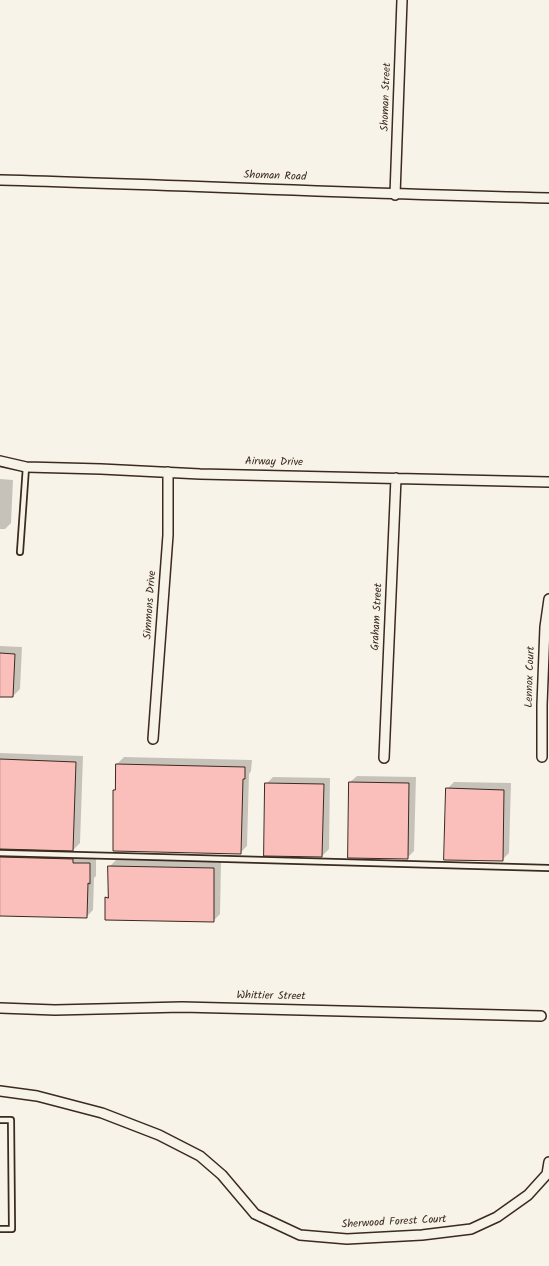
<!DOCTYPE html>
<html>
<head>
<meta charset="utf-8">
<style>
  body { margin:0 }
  canvas { display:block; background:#f7f3e8 }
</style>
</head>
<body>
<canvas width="549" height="1266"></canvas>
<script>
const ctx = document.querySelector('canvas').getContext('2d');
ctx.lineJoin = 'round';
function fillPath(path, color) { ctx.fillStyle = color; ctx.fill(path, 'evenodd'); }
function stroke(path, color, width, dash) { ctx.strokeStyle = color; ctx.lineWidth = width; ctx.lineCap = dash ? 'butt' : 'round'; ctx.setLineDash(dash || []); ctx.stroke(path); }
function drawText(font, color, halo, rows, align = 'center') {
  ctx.font = font + ' Kalam,sans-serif'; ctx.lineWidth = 3; ctx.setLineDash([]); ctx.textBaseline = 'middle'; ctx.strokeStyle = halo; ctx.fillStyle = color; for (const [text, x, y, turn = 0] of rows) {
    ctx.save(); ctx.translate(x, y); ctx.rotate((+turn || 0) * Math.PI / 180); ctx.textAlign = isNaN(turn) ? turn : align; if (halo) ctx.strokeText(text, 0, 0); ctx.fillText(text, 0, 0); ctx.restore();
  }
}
const shadow = new Path2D(`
  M0,479L13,480L11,523L5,529H0Z
  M0,646L22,647L20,689L13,696H0Z
  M0,753L83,756L80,843L71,852H80L79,857H96V876L94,878L93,910L86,917L0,915Z
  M124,757L252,760L251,771L249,774L247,846L240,853L114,790L116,788L117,764Z
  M357,776L416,777L414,851L407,858L350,782Z
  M273,777L330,778L329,849L322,856L266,784Z
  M454,782L511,783L509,853L502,860L447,789Z
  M116,860L221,862L220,914L213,921L106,898L109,895V867Z`);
const building = new Path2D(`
  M0,653L15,654L13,697H0Z
  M0,759L76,762L73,851L0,849Z
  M116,764L245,767V779H243L241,854L113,851V790H115Z
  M349,782L409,783L408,859L348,858Z
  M265,783L324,784L322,857L264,856Z
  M446,788L504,790L503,861L444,860Z
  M0,857L73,859V863H90V884L88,883L87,918L0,916Z
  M108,866L214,868V922L105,920V897L108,898Z`);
const service = new Path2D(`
  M20,552L26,467
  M0,853C183,858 366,862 549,868
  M0,1120H11L12,1229H0`);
const minor = new Path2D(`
  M0,180C183,185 366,194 549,198
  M395,195L402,0
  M0,461L26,467L101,469L200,474L549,482
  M153,739L168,535V472
  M542,757V705L545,627L549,599
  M384,758L396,478
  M0,1008L55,1010L182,1007L541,1016
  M0,1091L37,1096L102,1113L159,1135L200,1156L222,1175L255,1214L300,1235L347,1239L422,1235L471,1229L497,1217L528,1195L547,1174L549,1162`);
const streetNames = [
  ["Shoman Street",387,97,-88],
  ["Shoman Road",275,177,2],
  ["Airway Drive",274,463,1],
  ["Simmons Drive",151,605,-86],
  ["Graham Street",378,617,-87],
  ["Lennox Court",531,677,-88],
  ["Whittier Street",271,997,1],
  ["Sherwood Forest Court",394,1223,-3]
];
fillPath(shadow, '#0003');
fillPath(building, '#fabebb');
stroke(building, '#3b2a1e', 1);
stroke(service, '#3b2a1e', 8);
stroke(minor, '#3b2a1e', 12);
stroke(service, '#f7f3e8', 4.5);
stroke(minor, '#f7f3e8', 9);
drawText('11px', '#3b2a1e', '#f7f3e8', streetNames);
</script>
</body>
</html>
